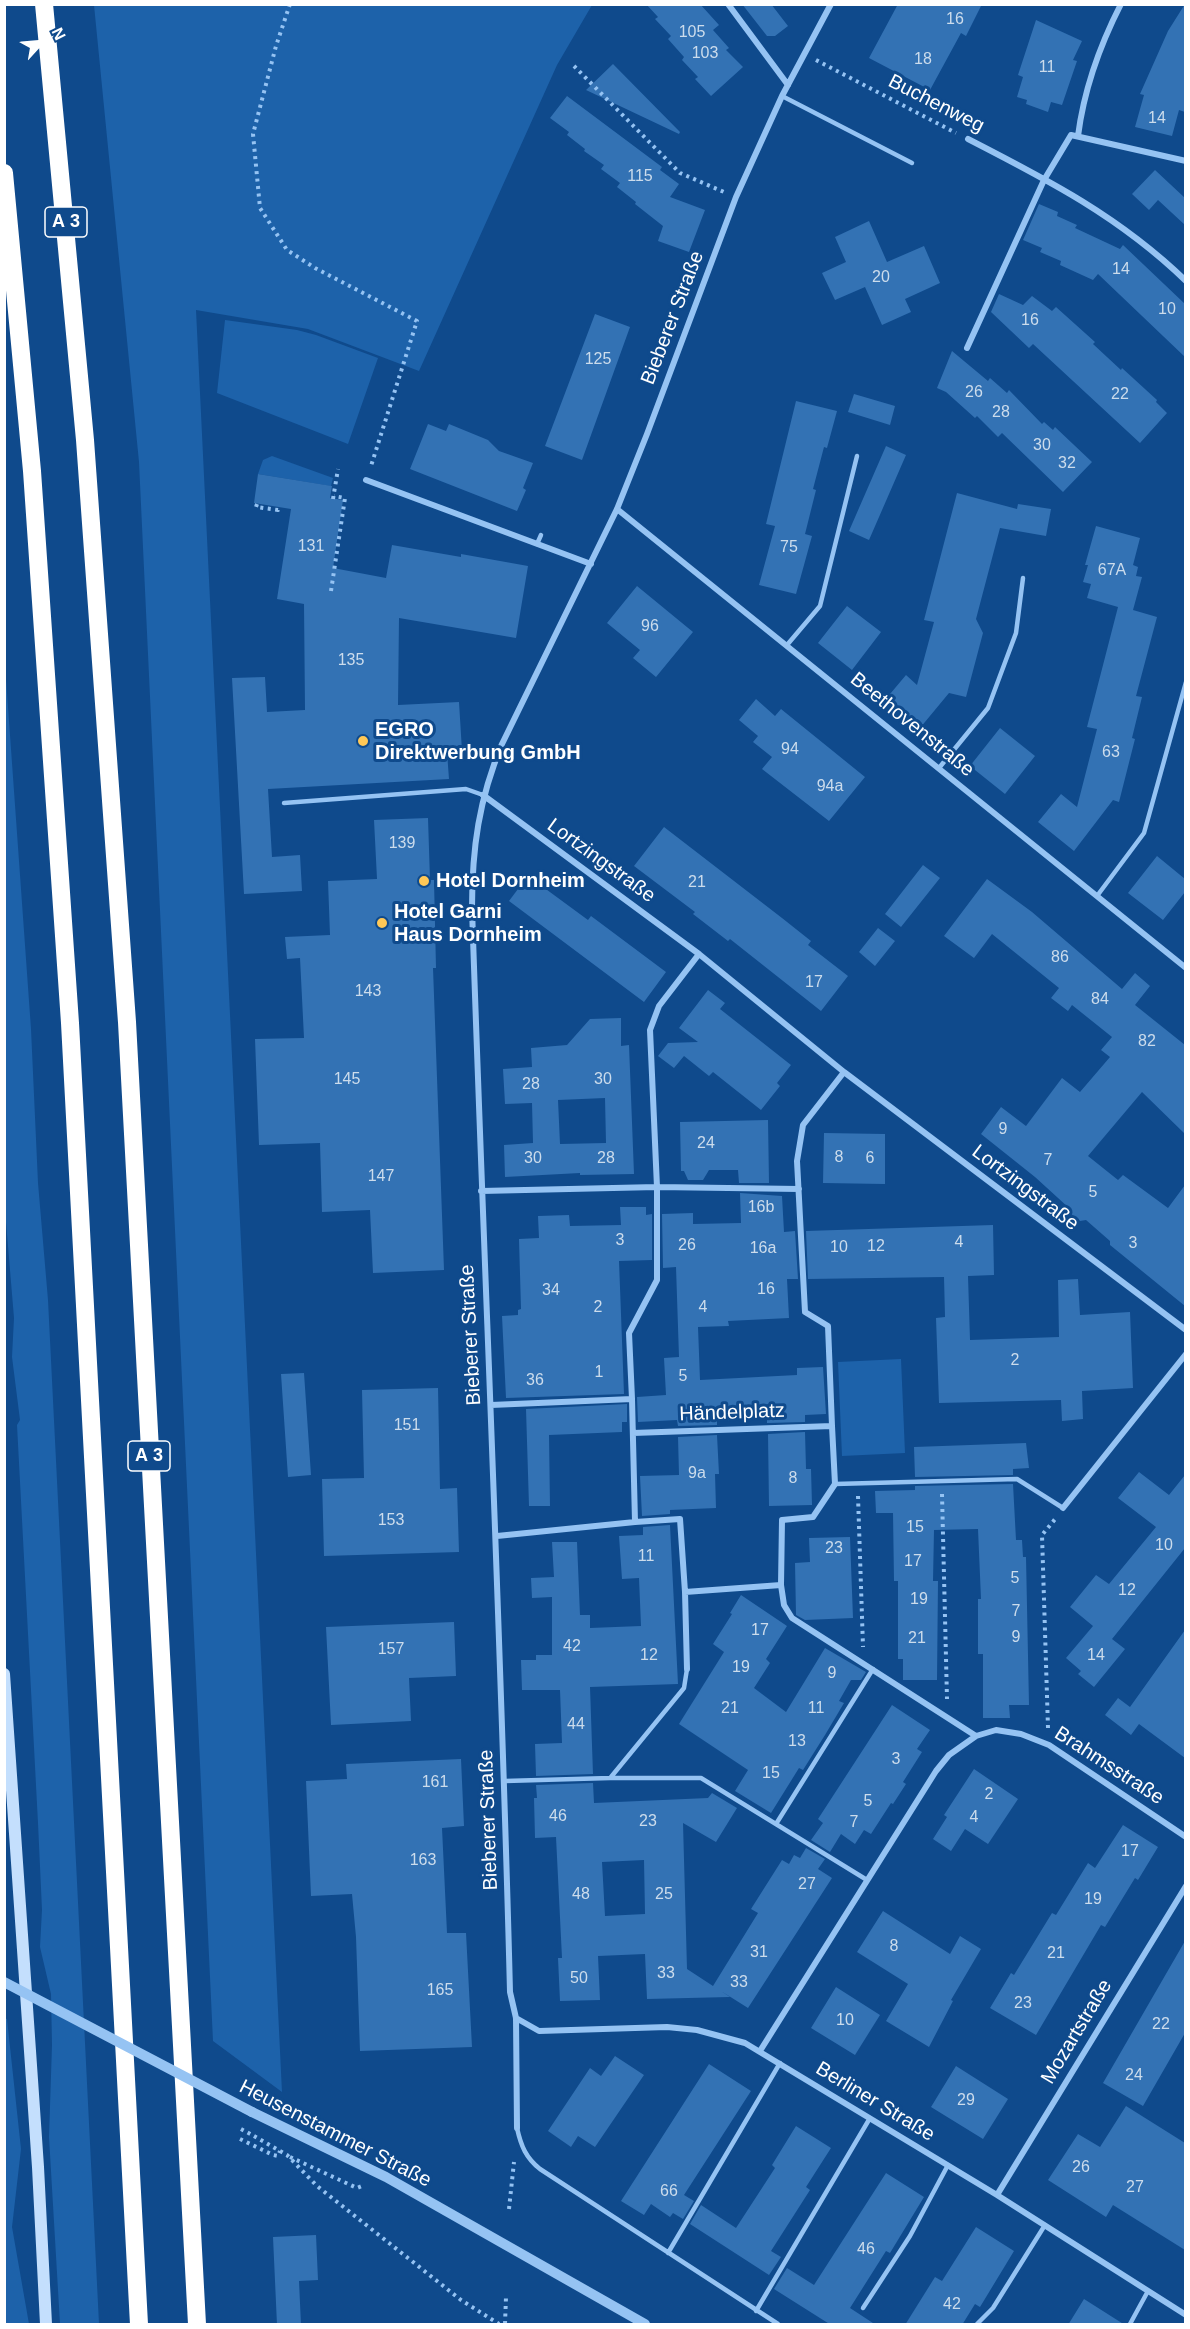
<!DOCTYPE html>
<html>
<head>
<meta charset="utf-8">
<style>
  body { margin:0 }
  #map { position:relative; width:1190px; height:2329px; overflow:hidden; background:#0f4a8c; font-family:Helvetica,sans-serif }
  canvas { display:block }
  .frame { position:absolute; inset:0; border:6px solid #fff; pointer-events:none }
  .north { position:absolute; left:12px; top:12px; width:60px; height:60px; -webkit-text-stroke:4px #0f4a8c; paint-order:stroke; rotate:64deg; font-size:16px; font-weight:700; line-height:24px; text-align:center; color:#fff }
  .north::after { content:''; display:block; margin:auto; width:21px; height:27px; background:#fff; clip-path:polygon(50% 0,100% 100%,50% 72%,0 100%) }
</style>
</head>
<body>
<div id="map">
<canvas width="1190" height="2329"></canvas>
<div class="frame"></div>
<div class="north">N</div>
</div>
<script>
const ctx = document.querySelector('canvas').getContext('2d');
ctx.lineJoin = 'round';
function fillPath(path, color) { ctx.fillStyle = color; ctx.fill(path, 'evenodd'); }
function stroke(path, color, width, dash) { ctx.strokeStyle = color; ctx.lineWidth = width; ctx.lineCap = dash ? 'butt' : 'round'; ctx.setLineDash(dash || []); ctx.stroke(path); }
function drawText(font, color, halo, rows, align = 'center') {
  ctx.font = font + ' Helvetica,sans-serif'; ctx.lineWidth = 6; ctx.setLineDash([]); ctx.textBaseline = 'middle'; ctx.strokeStyle = halo; ctx.fillStyle = color; for (const [text, x, y, turn = 0] of rows) {
    ctx.save(); ctx.translate(x, y); ctx.rotate((+turn || 0) * Math.PI / 180); ctx.textAlign = isNaN(turn) ? turn : align; if (halo) ctx.strokeText(text, 0, 0); ctx.fillText(text, 0, 0); ctx.restore();
  }
}
const green = new Path2D(`
  M94,5H592L557,65L419,371L308,329L196,310L282,2092L213,2041L139,462Z
  M225,320L297,330L316,335L378,358L348,444L217,393Z
  M272,456L333,478L331,486L258,474L263,460Z
  M4,651L31,1029L38,1183L48,1300L99,2324H60L49,2137L52,2045L51,1994L40,1947L42,1910L38,1823L17,1425L20,1420L12,1357L14,1318L4,1198Z
  M901,1359L905,1453L842,1456L838,1362Z
  M4,2018L7,2019L21,2149L12,2227L29,2324H5Z`);
const building = new Path2D(`
  M646,4H700L719,25L713,30L729,48L726,50L743,67L711,96L695,79L698,77L682,60L684,57L668,39L671,36L655,19L658,17Z
  M742,4H771L788,26L775,36H767Z
  M898,4H982L966,36L961,33L930,90L869,58Z
  M1185,4V112L1179,110L1172,136L1135,127L1144,95L1140,94L1168,31Z
  M1036,20L1082,41L1073,60L1077,61L1062,105L1051,102L1048,112L1026,104L1027,100L1017,97L1023,77L1018,75Z
  M613,64L680,132L679,134L586,90Z
  M567,96L662,167L660,170L679,184L670,197L705,210L689,252L658,241L663,226L635,204L636,202L617,187L620,183L601,169L604,165L584,151L585,149L567,135L569,132L550,118Z
  M1155,170L1185,198V225L1158,200L1149,210L1132,194Z
  M1039,204L1058,212L1057,216L1077,225L1075,228L1120,249L1123,245L1185,304V357L1098,274L1093,280L1060,265L1061,261L1040,252L1042,248L1023,240Z
  M869,221L887,262L924,246L940,283L905,299L911,312L882,325L865,287L835,300L822,273L846,262L835,237Z
  M999,294L1023,305L1032,296L1052,311L1056,307L1095,342L1093,344L1121,370L1122,368L1157,400L1156,402L1167,413L1140,443L1033,344L1029,348L991,312Z
  M595,314L630,327L582,460L545,446Z
  M952,351L988,381L990,378L1007,393L1009,390L1042,424L1044,422L1053,430L1055,427L1092,462L1063,492L1002,433L998,437L977,416L975,418L946,392L937,388Z
  M854,394L895,406L890,425L848,412Z
  M796,401L837,411L827,448L824,447L813,489L816,490L805,534L812,536L796,594L759,585L775,526L766,524Z
  M428,424L446,431L449,424L488,440L499,451L533,463L523,488L526,490L517,511L410,469Z
  M886,446L906,455L869,540L849,531Z
  M258,474L332,486L330,498L343,500L333,568L386,578L392,545L461,557V554L528,566L516,638L399,618L398,705L459,702L462,751L447,752L449,779L268,789L272,857L300,855L302,891L244,894L232,678L265,677L267,712L305,710L304,604L277,599L291,509L254,503Z
  M957,493L1017,509L1018,504L1051,509L1046,536L1000,528L976,619L983,633L966,697L949,693L920,728L885,700L906,675L917,685L934,622L924,620Z
  M1096,526L1140,538L1133,565L1138,567L1136,576L1142,577L1133,610L1157,617L1136,696L1142,697L1132,738L1135,739L1119,802L1113,800L1074,851L1038,822L1061,794L1077,807L1097,729L1087,727L1118,607L1087,598L1091,584L1083,582L1088,565H1085Z
  M637,586L693,632L656,677L633,658L640,650L607,623Z
  M847,606L881,632L852,670L818,643Z
  M756,699L775,716L781,709L865,777L829,821L762,769L772,757L753,742L758,736L739,720Z
  M1000,728L1035,756L1005,794L970,766Z
  M428,818L430,880H434L436,968H433L444,1270L373,1273L370,1210L322,1212L320,1143L259,1145L255,1039L304,1038L300,958L287,959L285,937L330,935L328,881L377,879L374,820Z
  M664,827L782,918L811,941L808,945L848,976L821,1011L730,939L728,941L693,914L695,912L634,866Z
  M1157,856L1185,879V892L1163,920L1128,893Z
  M923,865L940,878L901,927L885,914Z
  M987,879L1032,912L1122,989L1135,973L1150,986L1135,1005L1185,1045V1134L1142,1092L1088,1156L1118,1180L1123,1175L1168,1208L1185,1185V1306L1110,1245V1241L1086,1220L1080,1221L1070,1213L1069,1208L1035,1177L981,1134L1001,1107L1026,1126L1062,1078L1080,1092L1110,1057L1101,1050L1112,1037L1072,1005L1068,1011L1051,998L1059,988L992,934L974,958L944,936Z
  M524,881L536,889L539,884L588,920L591,916L666,972L644,1002L509,901Z
  M878,928L895,941L875,966L859,952Z
  M708,990L725,1003L720,1009L791,1065L777,1083L780,1086L761,1110L713,1072L709,1076L684,1056L674,1068L658,1056L668,1043L698,1042L679,1028Z
  M621,1018V1046L629,1045L634,1174L580,1175V1173L505,1177L504,1145L533,1143L532,1103L505,1104L503,1069L532,1067L531,1048L567,1045L590,1019ZM605,1098L606,1143L560,1144L558,1100Z
  M768,1120L769,1183H739L738,1170H709L703,1180H688L684,1171H681L680,1122Z
  M824,1133L885,1134V1184L823,1183Z
  M740,1193L782,1196L784,1232L795,1231L798,1279H787L789,1318L728,1321L729,1326L698,1327L700,1380L797,1375V1368L823,1367L826,1414L805,1415V1422L767,1423V1418L717,1421V1425L678,1426L677,1420L638,1422L637,1397L666,1395L664,1358L679,1357L676,1267L663,1268L662,1214L693,1213V1224L741,1223Z
  M620,1207H646V1215L652,1214V1260L619,1261L624,1394L506,1398L502,1316L518,1315V1310L521,1309L519,1239L539,1238L538,1216L569,1215L570,1226L621,1225Z
  M993,1225L994,1275L968,1276L970,1340L1059,1337L1058,1280L1078,1279L1080,1315L1130,1312L1133,1388L1082,1391L1083,1419L1062,1421L1061,1400L939,1403L936,1318L945,1317L944,1277L808,1279L806,1231Z
  M304,1373L311,1475L288,1477L281,1374Z
  M438,1388L440,1489L457,1488L459,1552L324,1556L322,1479L364,1478L362,1390Z
  M627,1404V1422H622V1432L549,1435L550,1506H529L526,1409Z
  M805,1432L806,1469H811L812,1505L769,1506L768,1434Z
  M717,1435L719,1474H715L716,1508L670,1510V1514L642,1516L640,1476L679,1475L678,1437Z
  M1026,1443L1029,1468L1013,1469V1475L915,1477L914,1447Z
  M1139,1472L1169,1495L1185,1475V1548L1112,1639L1125,1649L1094,1687L1078,1674L1081,1671L1066,1658L1093,1626L1070,1607L1096,1575L1109,1584L1156,1527L1118,1498Z
  M1013,1484L1016,1540H1022L1023,1557H1026L1029,1705H1009L1010,1718H983V1654H978V1599H981L978,1529L934,1530L933,1581H938L937,1680H903V1659H898V1581H894L893,1513H876L875,1491L915,1490V1486Z
  M670,1525L678,1684L590,1687L593,1774L536,1776L535,1744L562,1743L560,1690H522L521,1660H536V1655H552V1597L532,1598L531,1578L554,1577L552,1542H577L580,1615H590V1628L641,1626L639,1578L622,1579L619,1536L643,1535V1527Z
  M850,1537L853,1618L805,1620L796,1615L795,1563L810,1562L809,1538Z
  M741,1595L787,1626L766,1659L770,1663L754,1688L786,1712L825,1648L866,1672L861,1680H851L839,1701L844,1703L825,1735L803,1770L799,1768L771,1813L735,1791L748,1770L679,1724L724,1652L713,1644L732,1614L730,1613Z
  M454,1622L456,1676L409,1678L411,1721L331,1725L326,1627Z
  M1185,1630V1758L1139,1724L1131,1735L1105,1715L1118,1698L1130,1707Z
  M892,1705L930,1730L917,1749L922,1752L903,1782L906,1784L893,1804L891,1803L871,1834L864,1830L855,1844L841,1834L830,1852L811,1840L823,1823L818,1819Z
  M461,1759L464,1826L442,1828L447,1933H466L472,2047L360,2051L356,1937L352,1894L311,1896L306,1781L347,1779L346,1764Z
  M974,1769L1018,1799L988,1844L965,1829L951,1851L933,1839L947,1817L944,1815Z
  M593,1783L594,1803L708,1798L712,1793L737,1808L716,1842L683,1823L687,1969L713,1986L758,1913L751,1909L782,1860L789,1864L794,1855L800,1858L806,1848L825,1859L818,1869L832,1878L748,2008L721,1991L730,1997L647,1999L645,1954L598,1956L600,2000L560,2001L558,1958H562L556,1837L535,1838L534,1798H537L536,1785ZM644,1860L645,1914L605,1916L602,1862Z
  M1123,1825L1158,1847L1138,1880L1135,1878L1105,1927L1101,1925L1036,2035L990,2008L1011,1973L1014,1975L1052,1913L1056,1915L1088,1863L1095,1868Z
  M883,1911L950,1954L960,1936L981,1949L951,2000L953,2001L929,2047L886,2021L908,1984L857,1952Z
  M1185,1941V2033L1143,2106L1103,2083Z
  M836,1987L880,2015L855,2055L811,2028Z
  M615,2056L644,2075L595,2147L578,2136L571,2147L548,2131L590,2068L601,2076Z
  M709,2064L751,2091L684,2195L694,2201L683,2219L673,2213L670,2217L651,2204L644,2215L621,2201Z
  M956,2066L1008,2099L983,2139L931,2107Z
  M1126,2106L1185,2143V2250L1113,2205L1106,2217L1048,2180L1078,2134L1100,2147Z
  M796,2126L831,2148L806,2187L810,2190L771,2251L781,2257L769,2275L690,2224L701,2205L736,2228L775,2168L772,2165Z
  M886,2173L924,2197L890,2253L886,2251L850,2308L876,2325H831L774,2289L787,2268L814,2285Z
  M976,2227L1014,2251L980,2307L975,2304L962,2325H905L935,2277L942,2281Z
  M316,2235L318,2280L299,2281L301,2325H277L273,2237Z
  M1084,2299L1125,2325H1068Z`);
const path = new Path2D(`
  M290,4L276,46L253,134L260,208L287,250L315,268L417,321L371,466
  M816,60L956,133
  M574,66L680,173L724,192
  M333,499L338,469
  M257,504L256,507L278,510L279,507
  M331,591L345,498L334,496
  M942,1494L947,1699
  M858,1496L863,1647
  M1048,1728L1042,1535L1056,1518
  M254,2136L287,2155L317,2186L461,2300L499,2324
  M240,2139L273,2155L278,2156L280,2151
  M290,2157L357,2188L362,2186
  M509,2209L514,2162
  M505,2324L506,2297`);
const service = new Path2D(`
  M782,96L912,163
  M537,544L541,535
  M787,645L820,606L857,456
  M939,768L988,708L1016,633L1023,578
  M284,803L466,789L483,795
  M1097,896L1144,833L1186,682
  M835,1484L1017,1479L1063,1508
  M611,1777L684,1688L687,1669
  M505,1781L610,1778H701L867,1880
  M776,1824L873,1669
  M517,2128C521,2146 526,2158 540,2169L778,2324
  M668,2253L780,2063
  M863,2308L910,2236L948,2165
  M756,2311L870,2118
  M977,2324L993,2308L1045,2225
  M1130,2324L1148,2291`);
const minor = new Path2D(`
  M728,4L788,85
  M1078,136C1084,89 1099,47 1121,4
  M968,139C1048,180 1120,217 1186,281
  M967,348L1044,180L1071,135L1186,161
  M366,480L591,564
  M617,509L1186,968
  M483,795L699,954L844,1072L1186,1330
  M481,1191L657,1187L799,1189
  M632,1399L629,1333L657,1280V1187L650,1030L659,1006L699,954
  M491,1405L632,1399L635,1522L497,1536
  M832,1426L828,1326L805,1312L797,1161L803,1125L844,1072
  M633,1433L832,1426L835,1484L813,1517L782,1520L781,1585L685,1592L680,1519L635,1522
  M1063,1508L1186,1354
  M781,1585L784,1605L792,1618L976,1736
  M685,1592L687,1669
  M516,2018L539,2031L667,2027L697,2030L745,2043L997,2195L1186,2315
  M760,2051L936,1771L949,1755L976,1736L996,1730L1021,1734L1049,1745L1186,1837
  M517,2128L516,2018L510,1992C501,1631 484,1269 472,908C472,848 479,799 502,744L617,509L647,434L736,197L782,96L831,4
  M997,2195L1186,1886`);
const tertiary = new Path2D(`
  M252,2112L386,2177L645,2324`);
const secondary = new Path2D(`
  M4,1674L38,2167L46,2324`);
const motorway = new Path2D(`
  M44,4L85,440L127,1022L197,2324
  M4,173L32,471L70,1023L139,2324`);
const pathBridge = new Path2D(`
  M241,2129L254,2136`);
const tertiaryBridge = new Path2D(`
  M4,1982L252,2112`);
const markers = [
  [363,741,6,"#ffc857"],
  [424,881,6,"#ffc857"],
  [382,923,6,"#ffc857"]
];
const numberNames = [
  ["16",955,20],
  ["105",692,33],
  ["103",705,54],
  ["18",923,60],
  ["11",1047,68],
  ["14",1157,119],
  ["115",640,177],
  ["14",1121,270],
  ["20",881,278],
  ["10",1167,310],
  ["16",1030,321],
  ["125",598,360],
  ["26",974,393],
  ["22",1120,395],
  ["28",1001,413],
  ["30",1042,446],
  ["32",1067,464],
  ["131",311,547],
  ["75",789,548],
  ["67A",1112,571],
  ["96",650,627],
  ["135",351,661],
  ["94",790,750],
  ["63",1111,753],
  ["94a",830,787],
  ["139",402,844],
  ["21",697,883],
  ["86",1060,958],
  ["17",814,983],
  ["143",368,992],
  ["84",1100,1000],
  ["82",1147,1042],
  ["145",347,1080],
  ["30",603,1080],
  ["28",531,1085],
  ["9",1003,1130],
  ["24",706,1144],
  ["8",839,1158],
  ["30",533,1159],
  ["28",606,1159],
  ["6",870,1159],
  ["7",1048,1161],
  ["147",381,1177],
  ["5",1093,1193],
  ["16b",761,1208],
  ["3",620,1241],
  ["4",959,1243],
  ["3",1133,1244],
  ["26",687,1246],
  ["12",876,1247],
  ["10",839,1248],
  ["16a",763,1249],
  ["16",766,1290],
  ["34",551,1291],
  ["2",598,1308],
  ["4",703,1308],
  ["2",1015,1361],
  ["1",599,1373],
  ["5",683,1377],
  ["36",535,1381],
  ["151",407,1426],
  ["9a",697,1474],
  ["8",793,1479],
  ["153",391,1521],
  ["15",915,1528],
  ["10",1164,1546],
  ["23",834,1549],
  ["11",646,1557],
  ["17",913,1562],
  ["5",1015,1579],
  ["12",1127,1591],
  ["19",919,1600],
  ["7",1016,1612],
  ["17",760,1631],
  ["9",1016,1638],
  ["21",917,1639],
  ["42",572,1647],
  ["157",391,1650],
  ["12",649,1656],
  ["14",1096,1656],
  ["19",741,1668],
  ["9",832,1674],
  ["21",730,1709],
  ["11",816,1709],
  ["44",576,1725],
  ["13",797,1742],
  ["3",896,1760],
  ["15",771,1774],
  ["161",435,1783],
  ["2",989,1795],
  ["5",868,1802],
  ["46",558,1817],
  ["4",974,1818],
  ["23",648,1822],
  ["7",854,1823],
  ["17",1130,1852],
  ["163",423,1861],
  ["27",807,1885],
  ["48",581,1895],
  ["25",664,1895],
  ["19",1093,1900],
  ["8",894,1947],
  ["31",759,1953],
  ["21",1056,1954],
  ["33",666,1974],
  ["50",579,1979],
  ["33",739,1983],
  ["165",440,1991],
  ["23",1023,2004],
  ["10",845,2021],
  ["22",1161,2025],
  ["24",1134,2076],
  ["29",966,2101],
  ["26",1081,2168],
  ["27",1135,2188],
  ["66",669,2192],
  ["46",866,2250],
  ["42",952,2305]
];
const shields = [
  [66,222,42],
  [149,1456,42]
];
const shieldNames = [
  ["A 3",66,222],
  ["A 3",149,1456]
];
const streetNames = [
  ["Buchenweg",936,104,27],
  ["Bieberer Straße",673,318,-69],
  ["Beethovenstraße",912,725,39],
  ["Lortzingstraße",601,861,36],
  ["Lortzingstraße",1025,1188,37],
  ["Bieberer Straße",471,1335,-93],
  ["Händelplatz",732,1413,-2],
  ["Brahmsstraße",1109,1766,33],
  ["Bieberer Straße",489,1820,-92],
  ["Mozartstraße",1077,2032,-59],
  ["Berliner Straße",875,2102,31],
  ["Heusenstammer Straße",335,2134,27]
];
const poiNames = [
  ["EGRO",375,730],
  ["Direktwerbung GmbH",375,753],
  ["Hotel Dornheim",436,881],
  ["Hotel Garni",394,912],
  ["Haus Dornheim",394,935]
];
fillPath(green, '#1d62aa');
fillPath(building, '#3372b4');
stroke(path, '#95c3f3', 4, [3, 4.5]);
stroke(service, '#95c3f3', 4.5);
stroke(minor, '#95c3f3', 6);
stroke(tertiary, '#95c3f3', 10);
stroke(secondary, '#c4dffd', 12);
stroke(motorway, '#fff', 18);
stroke(pathBridge, '#95c3f3', 4, [3, 4.5]);
stroke(tertiaryBridge, '#95c3f3', 10);
for (const [x, y, r, color] of markers) { const dot = new Path2D(); dot.arc(x, y, r, 0, 2 * Math.PI); ctx.fillStyle = color; ctx.fill(dot); stroke(dot, '#0f4a8c', 2); }
drawText('16px', '#ccdcec', null, numberNames);
for (const [x, y, w] of shields) { const box = new Path2D(); box.roundRect(x - w / 2, y - 15, w, 30, 4.5); ctx.fillStyle = '#0f4a8c'; ctx.fill(box); stroke(box, '#fff', 1.5); }
drawText('bold 18px', '#fff', null, shieldNames);
drawText('20px', '#fff', '#0f4a8c', streetNames);
drawText('bold 20px', '#fff', '#0f4a8c', poiNames, 'left');
</script>
</body>
</html>
